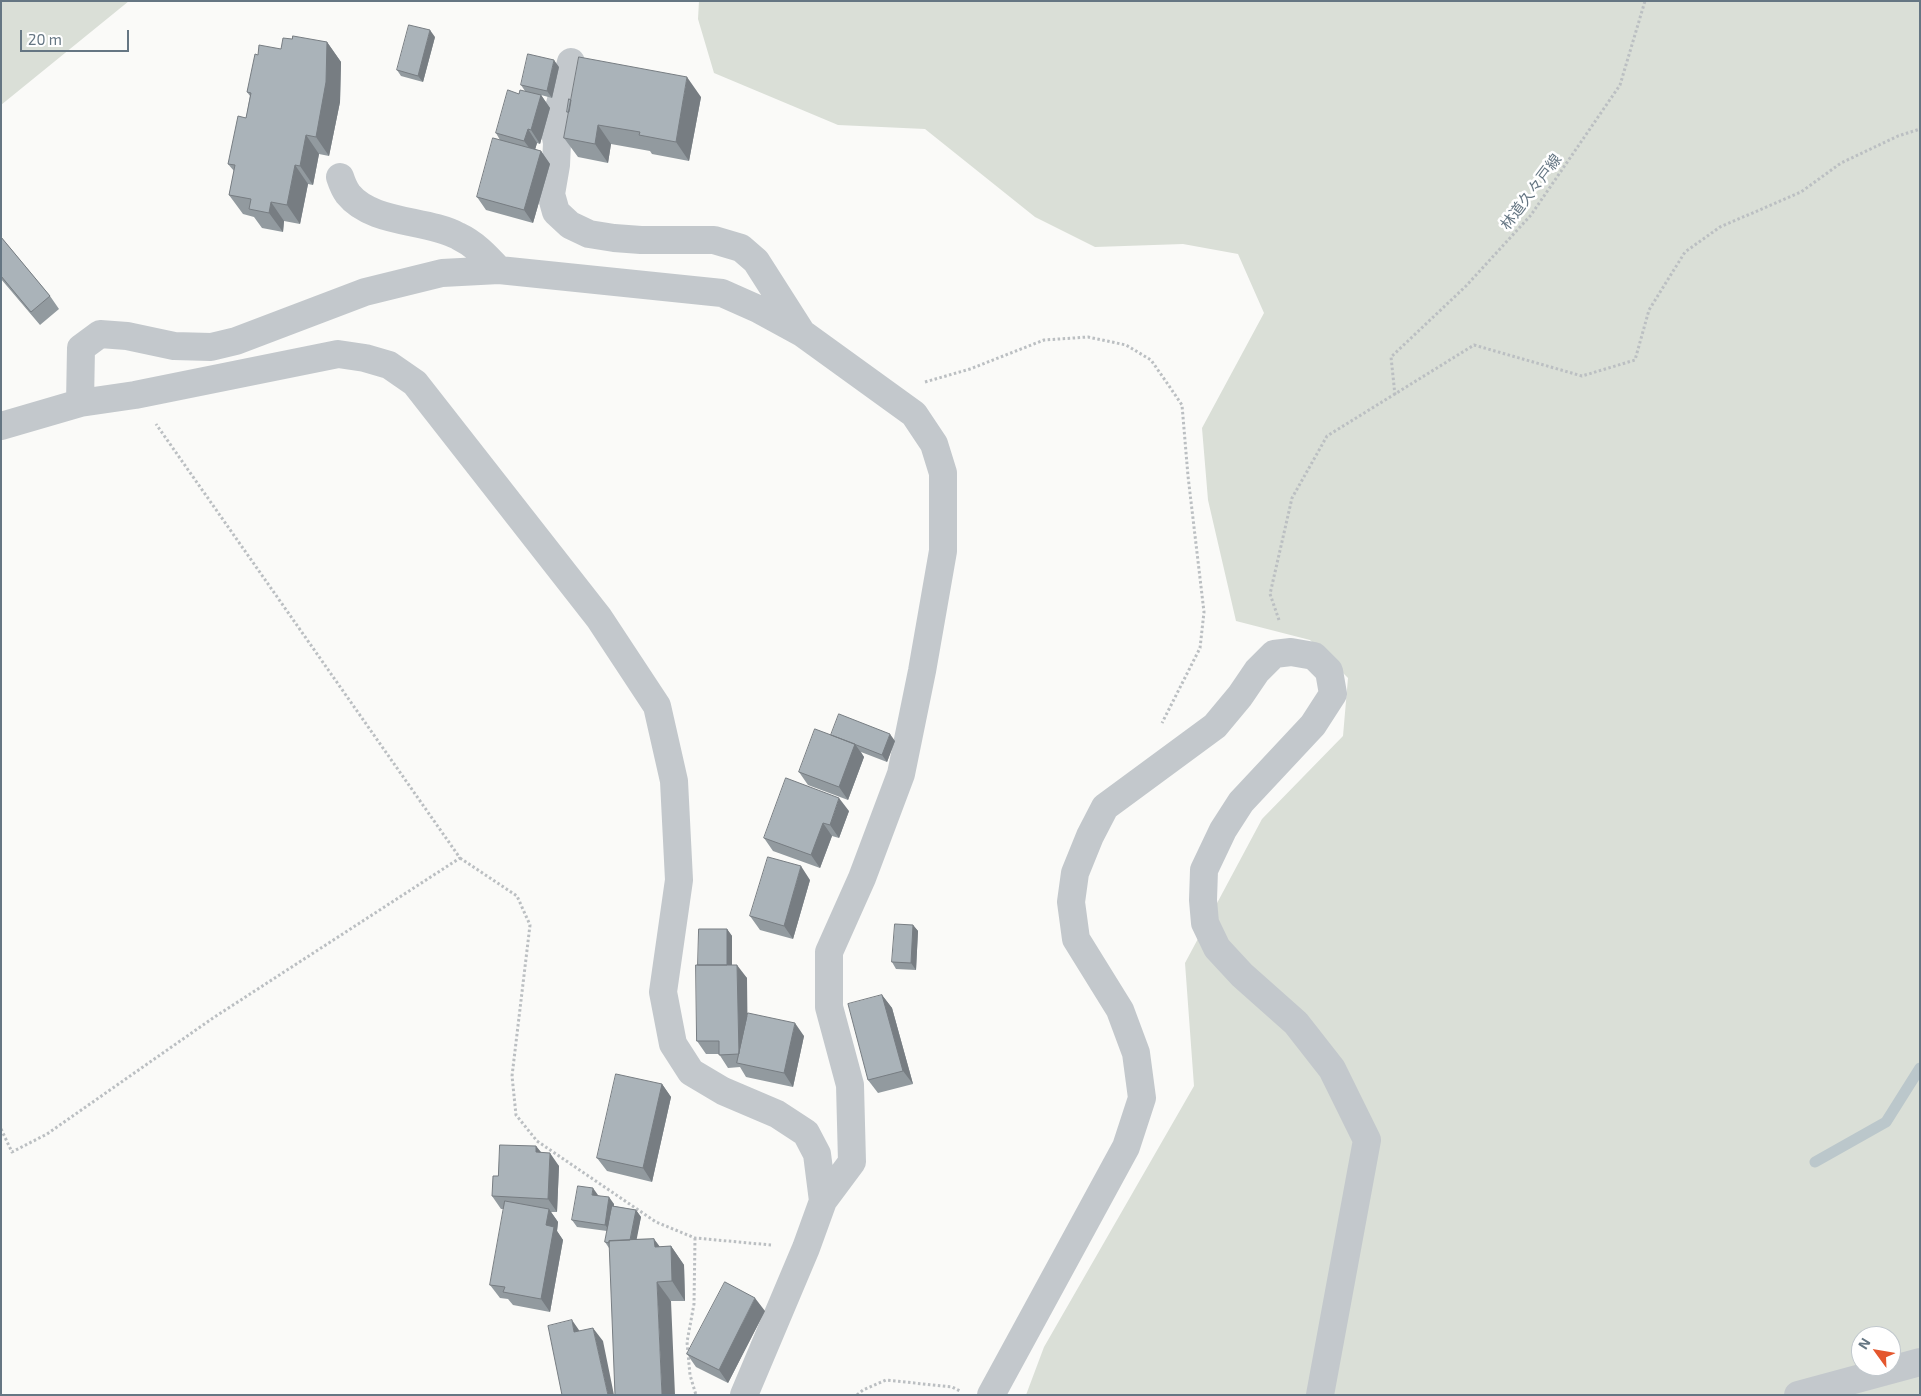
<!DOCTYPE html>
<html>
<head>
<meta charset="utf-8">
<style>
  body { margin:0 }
  #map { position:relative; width:1921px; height:1396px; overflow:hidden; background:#fafaf8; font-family:"Exo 2",sans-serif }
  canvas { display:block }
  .frame { position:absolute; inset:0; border:2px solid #657683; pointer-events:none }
  .north { position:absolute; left:1851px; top:1326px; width:50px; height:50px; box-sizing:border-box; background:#fff; border:1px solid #c1c8cd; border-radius:50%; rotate:302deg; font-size:14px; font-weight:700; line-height:20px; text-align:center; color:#657683 }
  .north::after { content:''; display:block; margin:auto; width:18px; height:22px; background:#e4572e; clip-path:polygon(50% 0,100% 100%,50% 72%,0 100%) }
  .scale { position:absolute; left:20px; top:30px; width:109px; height:22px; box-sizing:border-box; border:2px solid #657683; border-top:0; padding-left:6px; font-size:15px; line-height:18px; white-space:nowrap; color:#657683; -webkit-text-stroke:4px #fff; paint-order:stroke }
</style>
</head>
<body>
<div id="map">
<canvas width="1921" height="1396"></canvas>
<div class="frame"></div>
<div class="north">N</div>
<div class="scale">20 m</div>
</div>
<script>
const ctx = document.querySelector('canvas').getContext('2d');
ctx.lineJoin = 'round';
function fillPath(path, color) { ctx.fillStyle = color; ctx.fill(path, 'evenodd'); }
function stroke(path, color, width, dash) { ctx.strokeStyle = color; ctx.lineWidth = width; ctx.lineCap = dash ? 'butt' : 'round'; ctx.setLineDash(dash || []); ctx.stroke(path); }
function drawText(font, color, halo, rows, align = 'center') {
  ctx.font = font + ' "Exo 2","Noto Sans JP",sans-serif'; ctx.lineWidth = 5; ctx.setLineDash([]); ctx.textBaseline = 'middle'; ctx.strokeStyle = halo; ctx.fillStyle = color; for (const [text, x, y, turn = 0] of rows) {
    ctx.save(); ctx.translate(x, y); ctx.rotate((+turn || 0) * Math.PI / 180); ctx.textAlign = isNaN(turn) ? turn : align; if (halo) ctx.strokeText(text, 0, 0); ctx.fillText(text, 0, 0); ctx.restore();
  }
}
const green = new Path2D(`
  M1,1H129L1,105Z
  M699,1H1920V1395H1026L1044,1347L1194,1086L1185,963L1262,819L1343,736L1348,678L1310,640L1236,621L1208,500L1202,428L1264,313L1238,254L1183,244L1095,247L1035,217L925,129L838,125L714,73L698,19ZM1861,1336H1891V1366H1861Z`);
const stream = new Path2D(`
  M1815,1162L1886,1122L1920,1068`);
const path = new Path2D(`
  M925,382L970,369L1044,340L1088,337L1126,345L1151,360L1167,383L1182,405L1188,476L1204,612L1200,648L1162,723
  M1395,395L1391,357L1466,286L1531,215L1620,85L1645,1
  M1279,620L1270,594L1292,498L1327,436L1474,345L1582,376L1635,360L1649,310L1685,252L1720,227L1801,192L1841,163L1898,136L1920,129
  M460,858L517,896L530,925L512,1076L516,1115L537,1141L656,1222L695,1238L771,1245
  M1,1129L12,1152L47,1134L213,1018L460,858L156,424
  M695,1238L694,1304L687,1342L690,1375L696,1395
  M857,1395L863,1390L886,1380L952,1387L960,1391`);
const minor = new Path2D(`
  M571,62L554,127L557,143L556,165L551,194L556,212L570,225L589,234L614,238L641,240H714L741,248L756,261L800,330
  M340,177C342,183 345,190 348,194C372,224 426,219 458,236C475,244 486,256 499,270
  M80,403L81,348L100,334L127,336L174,346L211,347L236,341L365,292L442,273L499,270L722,293L758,309L802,333L914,414L934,444L943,473V551L922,671L901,774L862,878L829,952V1007L850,1085L852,1162L823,1201L806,1248L744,1395
  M1,426L80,403L135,395L338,354L365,358L389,365L415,383L599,618L657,706L674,781L679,880L663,992L673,1044L691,1072L723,1091L777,1114L806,1133L817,1154L823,1201
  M991,1395L1126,1147L1142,1098L1136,1053L1120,1010L1076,939L1071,902L1075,873L1090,836L1105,807L1215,726L1240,696L1257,671L1274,654L1291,652L1314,656L1329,671L1333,694L1313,725L1241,802L1223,830L1204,870L1203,900L1205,923L1217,948L1242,975L1296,1023L1332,1069L1367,1140L1320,1395
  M1798,1395L1920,1362`);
const wall = new Path2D(`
  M435,37L423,82L401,76L397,70Z
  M292,39L327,42L341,62L340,102L329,156L319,154L313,185L308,184L300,224L284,221L283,232L262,228L254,217L243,214L229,195L234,171L228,164L246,118L250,96L247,92L258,55L281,49Z
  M559,67L552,98L541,95L550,108L540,144L537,143L535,149L541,151L550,164L533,223L486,210L477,197L500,140L496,133L519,94L525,91L521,85Z
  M701,97L689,161L652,154L650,151L611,144L608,163L578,157L564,138L569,114L567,112Z
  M1,237L50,296L59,309L40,325L1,279Z
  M831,735L895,741L887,762L861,752L864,757L848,800L808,785L799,772Z
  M849,811L839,838L832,836L820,868L773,851L764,838Z
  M810,880L793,939L760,930L750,916Z
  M913,925L918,931L916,970L896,969L892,962Z
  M727,929L732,936V965L747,978V1016L804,1036L793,1087L746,1077L740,1067L728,1068L719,1054H706L697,1041Z
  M882,995L892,1008L913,1084L878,1093L868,1080Z
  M662,1084L671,1097L652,1182L607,1171L597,1158Z
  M536,1146L541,1152L559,1166L557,1212H551L558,1222L557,1231L563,1240L550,1312L513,1305L508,1299L500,1298L490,1285L504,1209H501L492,1196L498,1176Z
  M598,1195L614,1204V1206L636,1210L641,1217L636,1239H654L660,1247L671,1246L684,1265L685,1301H671L609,1248L605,1242L607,1231L577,1227L572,1220Z
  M765,1311L728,1383L696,1367L687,1354Z`);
const shadedWall = new Path2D(`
  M430,30L435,37L423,82L418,76Z
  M327,42L341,62L340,102L329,156L316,137Z
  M554,60L559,67L552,98L547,91Z
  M687,77L701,97L689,161L676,142Z
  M541,95L550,108L540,144L531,130Z
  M598,125L611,144L608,163L595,144Z
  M528,129L537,143L534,154L524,141Z
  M306,135L319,154L313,185L300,166Z
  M541,151L550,164L533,223L524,210Z
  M295,165L308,184L300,224L287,205Z
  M271,202L284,221L283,232L269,213Z
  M890,734L895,741L887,762L882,755Z
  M855,744L864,757L848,800L839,787Z
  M839,798L849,811L839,838L830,825Z
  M823,823L832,836L820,868L811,855Z
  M801,866L810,880L793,939L784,926Z
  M913,925L918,931L916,970L911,963Z
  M727,929L732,936V973L727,967Z
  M737,965L747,978L748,1066L739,1054Z
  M882,995L892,1008L913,1084L903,1071Z
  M795,1023L804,1036L793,1087L784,1073Z
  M662,1084L671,1097L652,1182L643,1168Z
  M536,1146L546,1159L536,1152Z
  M550,1153L559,1166L557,1212L548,1199Z
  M593,1188L598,1195L597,1201L592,1195Z
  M609,1197L614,1204L610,1231L605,1225Z
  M549,1209L558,1222L557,1231L563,1240L550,1312L541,1299L546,1225Z
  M636,1210L641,1217L634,1253L629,1247Z
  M654,1239L668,1258L655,1247Z
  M671,1246L684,1265L685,1301L672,1281Z
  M657,1282L671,1301L675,1395H662Z
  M755,1298L765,1311L728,1383L719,1370Z
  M572,1320L581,1333L574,1332Z
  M593,1328L603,1341L614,1395H608Z`);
const building = new Path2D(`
  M409,25L430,30L418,76L397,70Z
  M293,36L327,42L326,82L316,137L306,135L300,166L295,165L287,205L271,202L269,213L249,209L251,199L229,195L235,165L228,164L238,116L246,118L251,93L247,92L255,54L258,55L259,45L281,49L283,38L292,39Z
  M528,54L554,60L547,91L521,85Z
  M579,57L687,77L676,142L639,135L640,132L598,125L595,144L564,138Z
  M508,90L519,94L520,90L541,95L531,130L528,129L524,141L496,133Z
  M569,99L571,100L569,112H567Z
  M493,138L541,151L524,210L477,197Z
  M1,237L50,296L31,312L1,276Z
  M839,714L890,734L882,755L831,735Z
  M815,729L855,744L839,787L799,772Z
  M786,778L839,798L830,825L823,823L811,855L764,838Z
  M768,857L801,866L784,926L750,916Z
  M895,924L913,925L911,963L892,962Z
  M699,929H727V965H698Z
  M696,965H737L739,1054L719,1055V1041H697Z
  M882,995L903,1071L868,1080L848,1004Z
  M748,1013L795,1023L784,1073L737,1063Z
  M616,1074L662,1084L643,1168L597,1158Z
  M500,1145L536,1146V1152L550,1153L548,1199L492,1196L493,1176H498Z
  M578,1186L593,1188L592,1195L609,1197L605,1225L572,1220Z
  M505,1201L549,1209L546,1225L554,1227L541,1299L503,1292L505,1287L490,1285Z
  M612,1206L636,1210L630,1240L609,1241V1243L605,1242Z
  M654,1239L655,1247L671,1246L672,1281L657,1282L662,1395H615L609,1241Z
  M725,1282L755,1298L719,1370L687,1354Z
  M572,1320L574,1332L593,1328L608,1395H562L548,1326Z`);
const streetNames = [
  ["林道久々戸線",1531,192,-53]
];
fillPath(green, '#dadfd7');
stroke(stream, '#bbc7cb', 11);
stroke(path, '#bbbfc2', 3, [2.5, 2.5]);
stroke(minor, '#c3c8cc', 28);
fillPath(wall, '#929a9f');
fillPath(shadedWall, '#777d82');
fillPath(building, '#aab3b9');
stroke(building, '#777d82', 1);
drawText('15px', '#657683', '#fff', streetNames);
</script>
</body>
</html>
